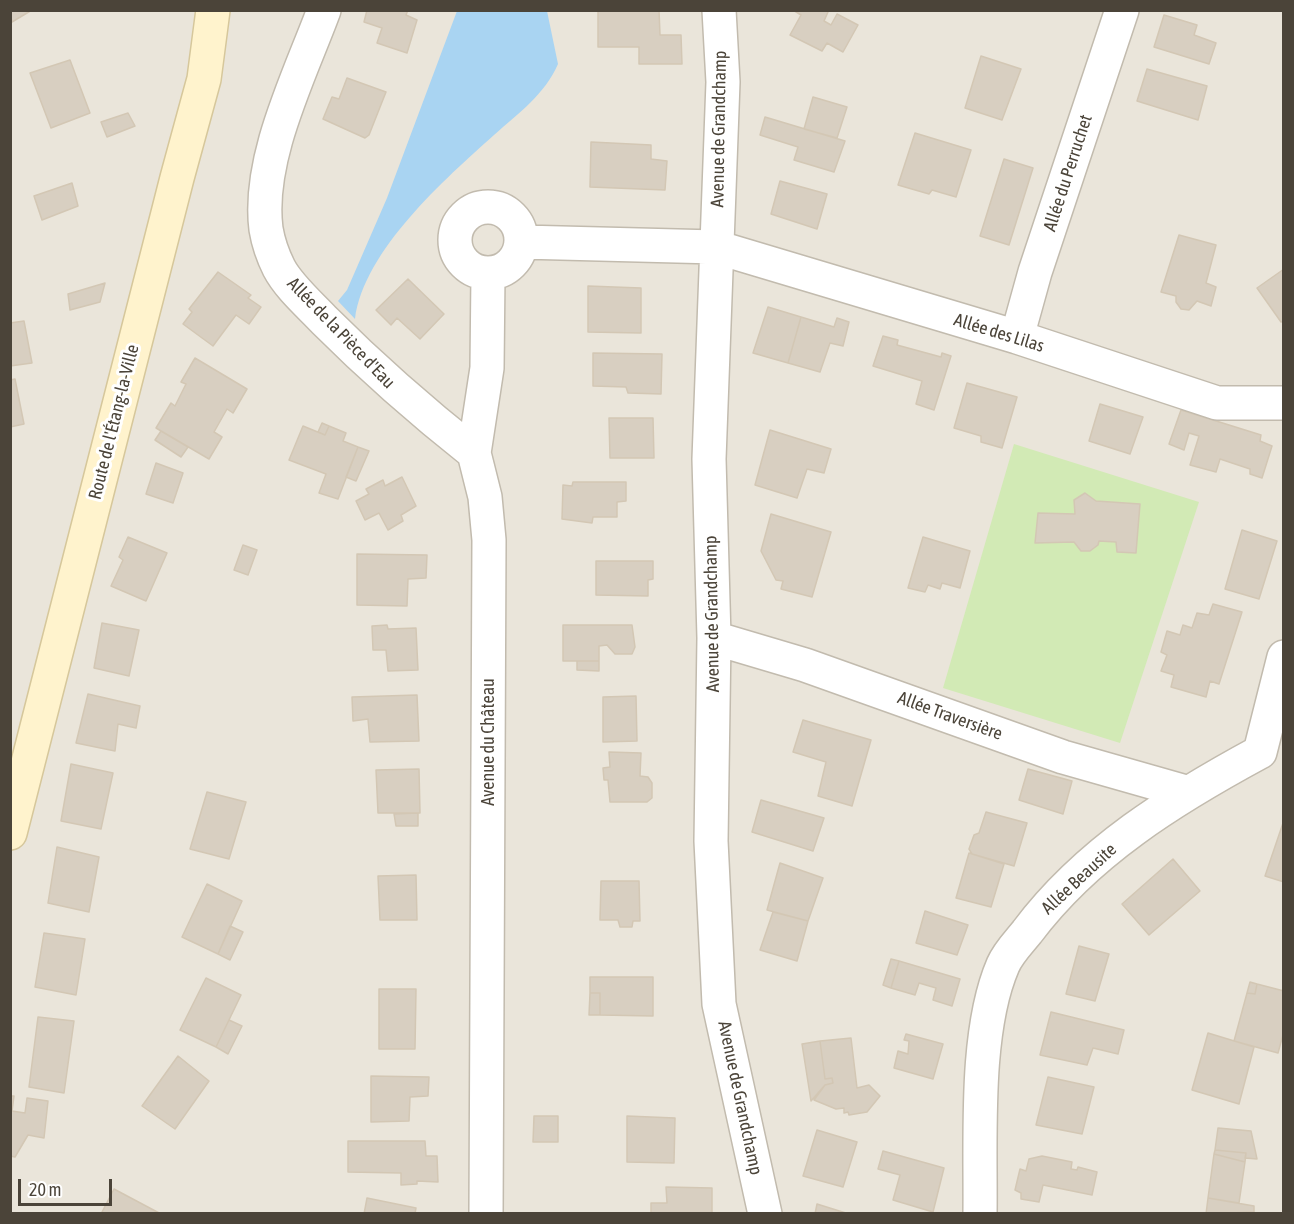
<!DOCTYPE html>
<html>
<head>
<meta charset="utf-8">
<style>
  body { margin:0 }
  #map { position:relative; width:1294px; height:1224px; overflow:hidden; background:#f6f3ec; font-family:"Asap Condensed",sans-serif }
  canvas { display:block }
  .frame { position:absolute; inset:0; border:12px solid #4b4439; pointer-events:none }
  .scale { position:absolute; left:18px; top:1179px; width:94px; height:27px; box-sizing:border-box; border:3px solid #4b4439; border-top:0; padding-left:8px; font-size:18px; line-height:21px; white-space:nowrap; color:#4b4439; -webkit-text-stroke:4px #fff; paint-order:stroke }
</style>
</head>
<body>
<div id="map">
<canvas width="1294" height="1224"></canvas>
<div class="frame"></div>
<div class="scale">20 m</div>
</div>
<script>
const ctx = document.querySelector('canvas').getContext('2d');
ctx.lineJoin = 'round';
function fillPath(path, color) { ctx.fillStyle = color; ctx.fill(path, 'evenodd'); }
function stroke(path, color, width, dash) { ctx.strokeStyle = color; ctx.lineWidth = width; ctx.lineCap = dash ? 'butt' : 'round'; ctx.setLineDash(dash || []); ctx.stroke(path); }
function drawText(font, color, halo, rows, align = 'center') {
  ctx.font = font + ' "Asap Condensed",sans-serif'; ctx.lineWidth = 6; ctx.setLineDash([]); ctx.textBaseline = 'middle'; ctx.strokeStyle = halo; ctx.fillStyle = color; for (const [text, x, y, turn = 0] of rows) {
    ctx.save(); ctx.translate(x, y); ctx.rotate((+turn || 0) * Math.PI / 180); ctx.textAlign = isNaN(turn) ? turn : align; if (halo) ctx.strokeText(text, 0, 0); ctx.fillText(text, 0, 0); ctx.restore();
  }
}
const residential = new Path2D(`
  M10,11H1283V1213H11Z`);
const green = new Path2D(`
  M1014,444L1199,502L1120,743L943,688Z`);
const water = new Path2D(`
  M457,11H547L558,64C545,94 519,113 494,135C445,179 364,250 355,319L338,301L347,290L387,198Z`);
const building = new Path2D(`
  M10,10H32L12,22Z
  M367,10H408L406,15L417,20L407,53L377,43L382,28L364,22Z
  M598,10H659L660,35H681L682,64H639V47H598Z
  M793,10H825L828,12L824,21L831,25L837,14L858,25L843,52L827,43L822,51L790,35L801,15Z
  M1164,15L1197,25L1194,35L1216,43L1209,64L1154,47Z
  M981,56L1021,69L1002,120L965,108Z
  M70,60L90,113L51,128L30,73Z
  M1147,69L1207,86L1198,120L1137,101Z
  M347,78L386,92L369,135L365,138L323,119L332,97L339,99Z
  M813,97L847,107L837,138L804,129Z
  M128,113L135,126L107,137L101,122Z
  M765,117L845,141L834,172L794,160L798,147L760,135Z
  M915,133L971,150L956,197L932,190L929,194L898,185Z
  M591,142L651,145V159L667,161L665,190L590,187Z
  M1004,159L1033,168L1009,245L980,236Z
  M780,181L827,194L817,229L771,214Z
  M72,183L78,206L42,220L34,196Z
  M1179,235L1216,245L1206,283L1216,287L1211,306L1197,301L1189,310L1181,309L1176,302V296L1161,292Z
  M1284,269V321L1281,322L1257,288Z
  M218,272L251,295L248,298L261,307L249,324L236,315L213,346L183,324L192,312L189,309Z
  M408,279L444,314L420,339L397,318L391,325L376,310Z
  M105,283L100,302L70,310L68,294Z
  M588,286L641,288V333L588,332Z
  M768,307L801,317L788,363L753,353Z
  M801,317L834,327L837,318L849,322L843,346L830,343L820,372L788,363Z
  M24,321L32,363L10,366V323Z
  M883,336L898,340L897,345L941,357L942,353L951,356L934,410L916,404L922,381L873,366Z
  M593,353L662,354L661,394L628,393L626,387L593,386Z
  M195,358L247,389L233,413L227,409L214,432L222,437L209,459L156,428L171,403L175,406L186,384L181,382Z
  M15,379L24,424L10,427V380Z
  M967,383L1017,397L1002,448L981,442V436L954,428Z
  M1100,404L1143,417L1130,454L1089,441Z
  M1181,410L1261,435L1260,441L1272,446L1262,478L1250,474V469L1220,459L1216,472L1190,465L1199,436L1189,433L1184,450L1169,444Z
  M609,418H653L654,458H610Z
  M322,423L329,426L325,435L318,432Z
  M303,426L325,435L329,426L346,433L343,441L358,447L338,499L319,493L326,474L289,460Z
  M770,430L831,449L824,473L807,469L797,498L755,485Z
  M161,431L188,447L181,457L155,440Z
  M358,447L369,451L356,481L346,477Z
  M156,463L183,473L173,503L146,494Z
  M402,477L416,506L401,515L403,521L388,530L379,513L365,520L356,501L369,494L366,489L383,480L385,486Z
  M573,482H626V501L617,502V517H593L592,523L562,519L563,485L572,486Z
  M1085,493L1096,501L1140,504L1136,553L1117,552L1116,542L1099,541L1098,545L1090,551H1081L1074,542L1035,543L1038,513L1075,514L1074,500Z
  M771,514L831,532L812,597L781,589L783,581L776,580L761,551Z
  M1242,530L1277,541L1259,599L1225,589Z
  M128,537L167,553L146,601L111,586L123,560L119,557Z
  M923,537L970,551L960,588L942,583L940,589L928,585L925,592L908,588Z
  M243,545L257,550L248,575L234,570Z
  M357,554L427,555L426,578L408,579L407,606L357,605Z
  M596,561H653V579L648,580V596L596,595Z
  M1213,604L1242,612L1219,684L1210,681L1206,697L1171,687L1174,675L1161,671L1167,655L1161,652L1167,631L1180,635L1183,625L1192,628L1197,613L1209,615Z
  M102,623L139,630L129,676L94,668Z
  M387,625L388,629L416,628L418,670L388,671L386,650H373L372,626Z
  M563,625H632L635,647L632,654H615L607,645L599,646V661H563Z
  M577,661H599V671L577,670Z
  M88,694L140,706L136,728L118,724L115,751L76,743Z
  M417,695L419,741L370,742L368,719L353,721L352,697Z
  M636,696L637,741L603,742V697Z
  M803,720L871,740L852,806L818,796L826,762L793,752Z
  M609,752L641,753L640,776L648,777L652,783V798L647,802H610L608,780H604L603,768L610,767Z
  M71,764L113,773L101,829L61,821Z
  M419,769L420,813H378L376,770Z
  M1028,769L1072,781L1063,814L1019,800Z
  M207,792L246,802L229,859L190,849Z
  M761,800L824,818L813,851L752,832Z
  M986,812L1027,823L1014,866L972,854L969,849L974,835L979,833Z
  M418,813V826H396L394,814Z
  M1283,823H1284V882L1265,876Z
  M57,847L99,857L89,912L48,903Z
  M969,853L1004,864L991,907L956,898Z
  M1173,859L1200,891L1149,935L1122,904Z
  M780,863L823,878L808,921L767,910Z
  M416,875L417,920H380L378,876Z
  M601,881H639L640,921H633L632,927H620L618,920H600Z
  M207,884L242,901L218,954L182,937Z
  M925,911L968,925L957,955L916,943Z
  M773,912L808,921L797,961L760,950Z
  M230,926L243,932L230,960L218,954Z
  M44,933L85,939L76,995L35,987Z
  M1079,946L1109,954L1095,1001L1066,994Z
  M891,959L899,961L891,988L883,985Z
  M899,961L960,979L952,1006L933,1000L936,988L919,983L915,995L891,988Z
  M590,977H653V1016L600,1015V993H590Z
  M206,978L241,995L216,1047L180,1030Z
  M1250,982L1257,984L1255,994L1247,993Z
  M1257,984L1284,991V1031L1278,1053L1234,1041L1247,993L1255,994Z
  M379,989H416L415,1049H379Z
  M590,993H600V1015H589Z
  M1051,1012L1124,1030L1118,1054L1093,1048L1087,1065L1040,1055Z
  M38,1017L74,1021L64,1093L29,1087Z
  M229,1020L242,1026L228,1054L216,1047Z
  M1208,1033L1254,1047L1239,1104L1192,1090Z
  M906,1034L943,1044L933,1079L894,1068L898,1051L908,1054L909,1041L904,1040Z
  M851,1038L857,1088L869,1085L880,1096L867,1112L849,1115L848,1112L844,1113V1108L836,1109L814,1100L825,1085L833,1083L832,1078L825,1079L820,1041Z
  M820,1041L825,1079L832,1078L833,1083L825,1085L811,1101L802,1044Z
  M178,1056L209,1081L175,1129L142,1106Z
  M371,1076L429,1077L428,1096L410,1097L409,1121L371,1122Z
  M1048,1077L1094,1087L1082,1134L1036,1125Z
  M10,1096H14L12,1111L25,1113L27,1098L48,1101L44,1138L28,1135L15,1157L10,1156Z
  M534,1116H558V1142H533Z
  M627,1116L675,1118L674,1163L627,1162Z
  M1218,1128L1251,1131L1257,1159L1245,1158L1246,1153L1215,1150Z
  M817,1130L857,1142L843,1187L803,1176Z
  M348,1141H425L426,1156H437L438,1182L417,1181V1184L401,1185V1173L348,1172Z
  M1215,1150L1246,1153L1245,1162L1214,1154Z
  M883,1151L944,1168L933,1212L893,1200L900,1175L878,1169Z
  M1214,1154L1245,1162L1239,1203L1208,1198Z
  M1042,1156L1072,1162L1071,1169L1077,1170L1078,1167L1097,1172L1092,1195L1043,1185L1039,1202L1021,1199V1193L1015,1190L1020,1169L1026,1171L1029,1159Z
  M666,1187L712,1188V1214H651V1203H667Z
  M114,1189L161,1214H101Z
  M367,1198L416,1208L415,1214H364Z
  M1208,1198L1254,1206V1212L1206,1214Z
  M817,1204L849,1214H815Z`);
const street = new Path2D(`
  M324,10C300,75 257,159 266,229C268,241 274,258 279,268C289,287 310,305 324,320C372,368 421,411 474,453
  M719,10L723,82L709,459L714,638L711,841L719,1004L765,1214
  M455 240a33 33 0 1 1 66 0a33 33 0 1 1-66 0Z
  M522,242L716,247L1017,337L1217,403H1284
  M1017,337L1035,272L1122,10
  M714,638L805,665L1063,757L1186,792
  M1260,752L1284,657
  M486,1214L489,540L485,497L474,453L487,368L488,274
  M980,1214C981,1140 974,1032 1003,965C1008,953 1019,942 1027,932C1087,852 1173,799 1260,752`);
const secondary = new Path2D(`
  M10,833L177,178L204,79L213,10`);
const streetNames = [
  ["Avenue de Grandchamp",719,129,-89],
  ["Allée du Perruchet",1068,173,-72],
  ["Allée de la Pièce d'Eau",341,333,46],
  ["Allée des Lilas",999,333,17],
  ["Route de l'Étang-la-Ville",114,422,-76],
  ["Avenue de Grandchamp",712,614,-91],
  ["Allée Traversière",950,716,20],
  ["Avenue du Château",488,742,-90],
  ["Allée Beausite",1079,879,-43],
  ["Avenue de Grandchamp",740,1098,78]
];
fillPath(residential, '#eae5da');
fillPath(green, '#d2eab5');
fillPath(water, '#a9d4f2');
fillPath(building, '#d8cfc1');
stroke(building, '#d3c7b4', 1.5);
stroke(street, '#c2bbae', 36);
stroke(secondary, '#d6c79b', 36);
stroke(street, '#fff', 33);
stroke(secondary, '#fff3cd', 33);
drawText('18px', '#4b4439', '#fff', streetNames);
</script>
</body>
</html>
